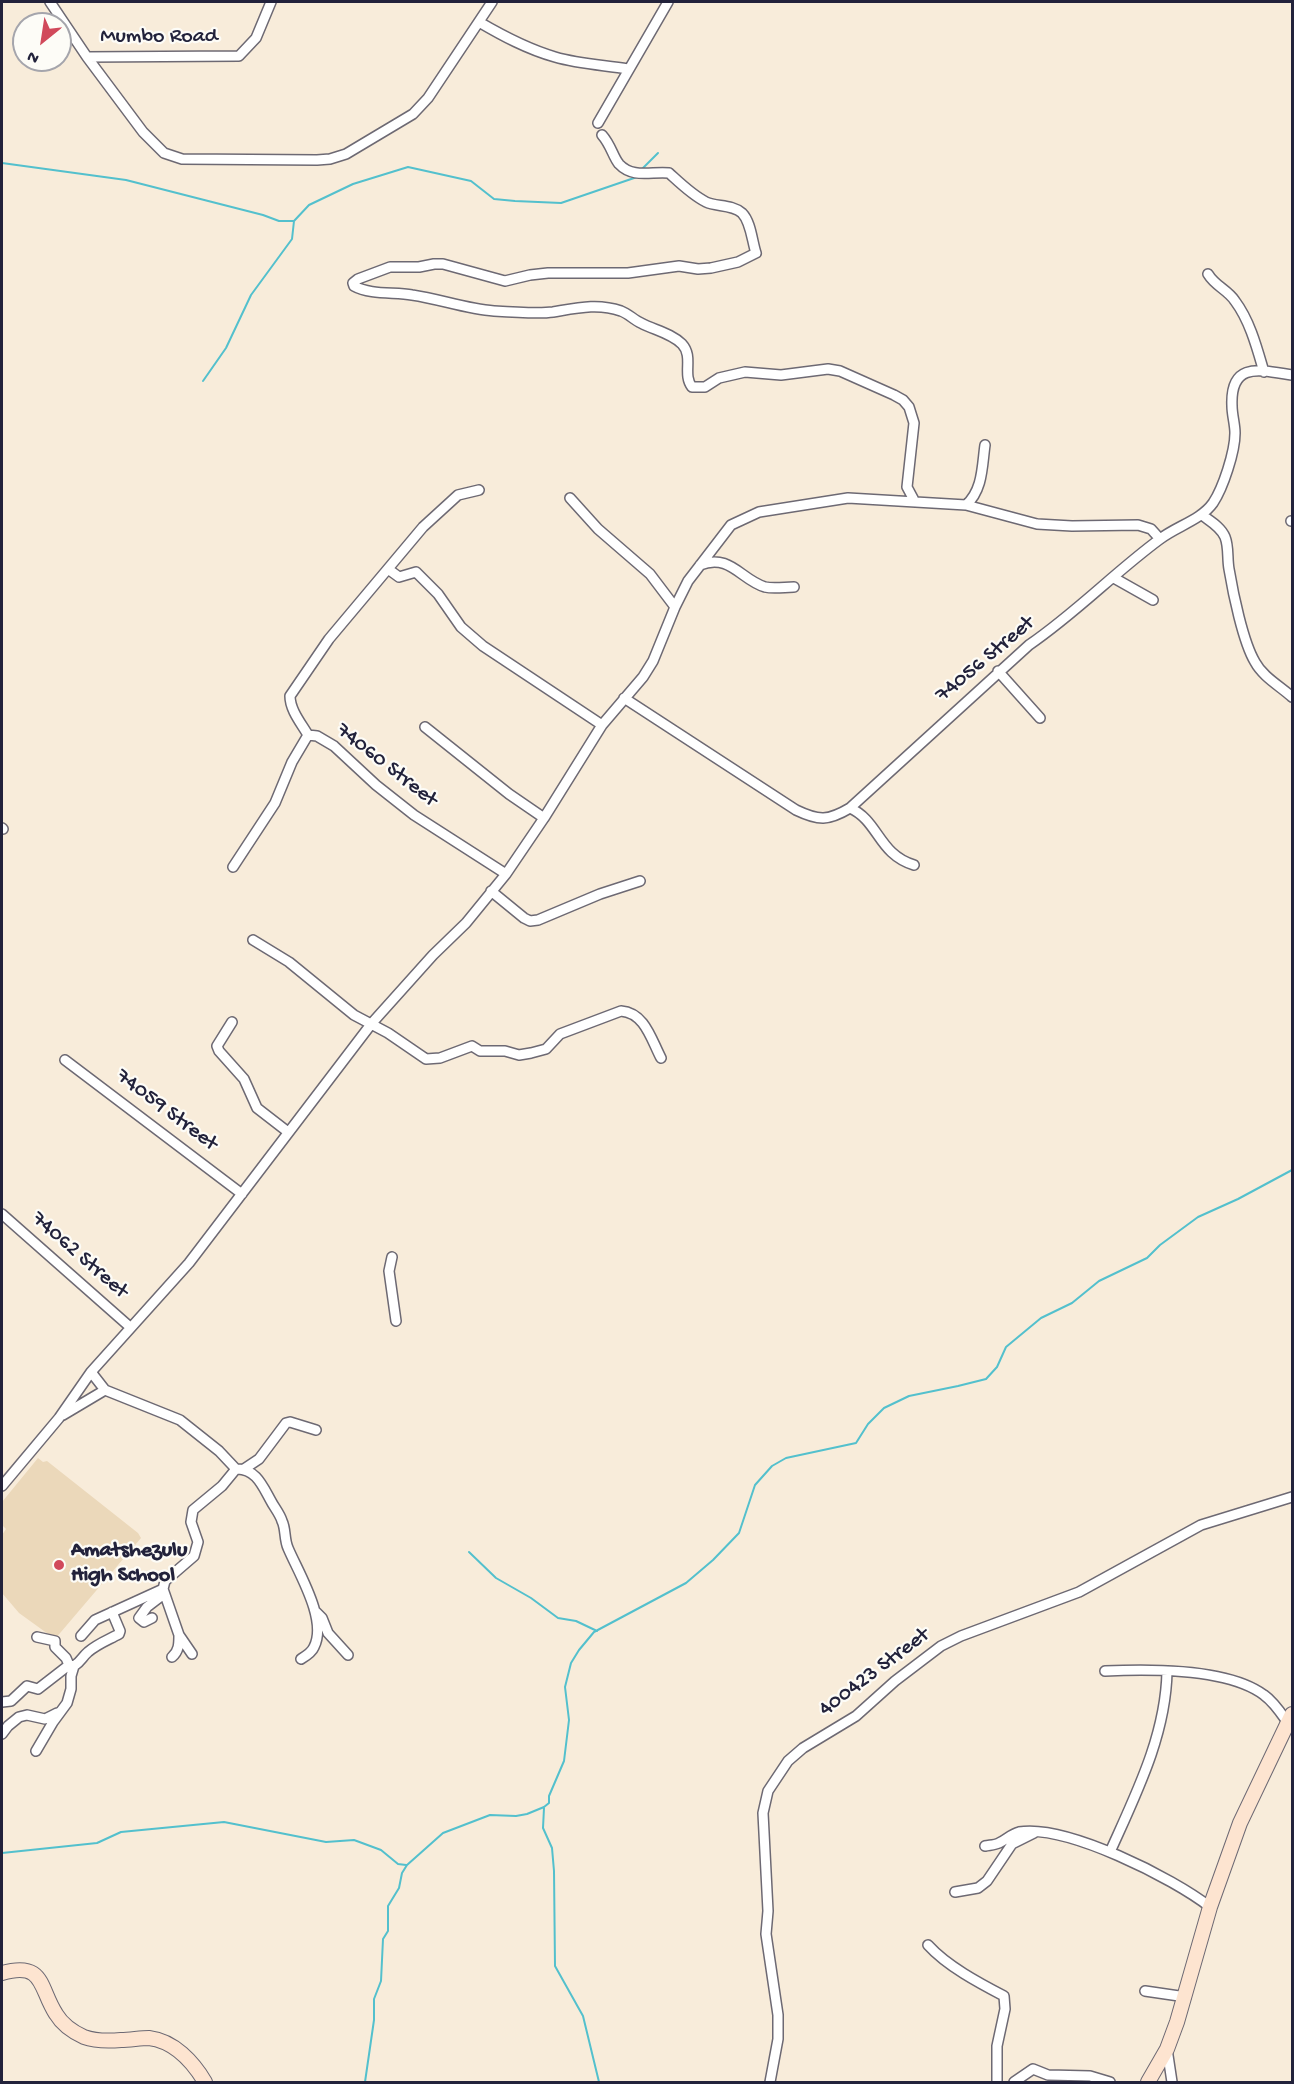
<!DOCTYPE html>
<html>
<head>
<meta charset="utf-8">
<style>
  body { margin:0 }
  #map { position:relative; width:1294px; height:2084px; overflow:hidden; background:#f8ecda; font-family:"Gochi Hand",sans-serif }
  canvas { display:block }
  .frame { position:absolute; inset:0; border:3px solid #22223b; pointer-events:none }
  .north { position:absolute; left:12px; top:12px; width:60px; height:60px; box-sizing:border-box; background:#fdfcf7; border:2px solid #a5a5ac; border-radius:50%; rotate:210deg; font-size:16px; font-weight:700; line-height:24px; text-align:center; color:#22223b }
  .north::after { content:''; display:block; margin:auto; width:21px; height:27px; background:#d1495b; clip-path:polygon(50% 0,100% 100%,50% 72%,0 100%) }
</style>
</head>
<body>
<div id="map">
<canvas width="1294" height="2084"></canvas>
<div class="frame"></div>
<div class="north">N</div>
</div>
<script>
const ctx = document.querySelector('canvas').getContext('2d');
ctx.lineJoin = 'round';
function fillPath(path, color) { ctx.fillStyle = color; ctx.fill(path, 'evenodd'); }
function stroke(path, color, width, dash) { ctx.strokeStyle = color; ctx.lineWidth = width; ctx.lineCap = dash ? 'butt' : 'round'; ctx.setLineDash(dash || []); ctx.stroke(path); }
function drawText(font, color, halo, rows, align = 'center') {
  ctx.font = font + ' "Gochi Hand",sans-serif'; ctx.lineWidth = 4.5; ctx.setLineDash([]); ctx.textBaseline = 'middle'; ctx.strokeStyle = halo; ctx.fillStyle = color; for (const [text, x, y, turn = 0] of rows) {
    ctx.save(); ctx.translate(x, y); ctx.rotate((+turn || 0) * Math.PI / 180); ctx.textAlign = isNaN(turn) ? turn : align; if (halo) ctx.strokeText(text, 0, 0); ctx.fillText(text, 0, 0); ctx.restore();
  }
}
const built = new Path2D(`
  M38,1458L43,1462L47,1461L138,1533L141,1538L55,1639L19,1613L2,1593V1535L6,1529L2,1525V1502Z`);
const stream = new Path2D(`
  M2,163L126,180L263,215L279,221H294L309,205L353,184L408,167L471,181L494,199L515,201L561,203L637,177
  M641,170L658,153
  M203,381L226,348L251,295L292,239L294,221
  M469,1552L496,1578L531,1598L558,1618L576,1621L597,1631
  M544,1808L543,1828L552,1848L554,1871L555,1966L583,2016L599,2082
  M2,1853L97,1843L121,1832L224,1822L326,1842L354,1840L381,1850L398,1864L406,1865
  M365,2082L374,2020V1999L381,1981L383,1939L388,1931V1906L399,1888L402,1873L407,1865L443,1833L490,1815L516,1816L527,1814L544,1807L549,1803V1796L564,1761L569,1720L565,1687L571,1663L579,1650L594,1632L686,1583L713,1560L739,1533L755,1485L772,1466L786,1458L856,1443L868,1424L884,1408L909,1396L958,1386L986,1379L997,1367L1006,1347L1041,1318L1072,1303L1099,1281L1147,1258L1160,1245L1198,1217L1238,1199L1292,1170`);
const street = new Path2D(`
  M50,2L87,57L143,132L164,153L182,159L317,160L330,159L346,154L413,114L428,98L492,2
  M479,22C503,36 527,49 555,57C579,64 603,65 628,69
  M87,57L239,56L256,38L271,2
  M598,123L668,2
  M602,135C611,145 613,157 619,164C633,179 652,171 669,173C680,183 692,195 706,202C716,207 732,204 742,213C751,222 752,241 756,253L738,262L711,268L698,269L679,266L628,273H548L530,275L505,281L443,264H434L419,267H390L358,279L353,283L354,286C370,295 394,292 412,295C440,299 466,309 494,311C509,312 539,314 553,312C577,308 598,303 621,311C629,314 634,320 641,323C654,330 671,333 682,344C694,357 682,374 692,387H705L719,378L745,372L781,375L828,369L840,371L894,395L903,400L909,407L914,423L907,487L915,502
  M1208,274C1215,286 1228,290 1235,301C1250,321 1257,348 1264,372
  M570,498L598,529L650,574L675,607
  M966,505C983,490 982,466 985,445
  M1202,515C1210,521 1221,527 1225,537C1229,547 1227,558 1229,569C1233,593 1243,642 1255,662C1263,677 1280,686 1292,697
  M1291,521H1292
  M700,565C730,553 741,580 765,587C774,589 785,587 794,587
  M388,569L399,577L416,572L438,594L461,627L483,646L602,725
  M1114,578L1153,600
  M998,671L1040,718
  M624,698L796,810C819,821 828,821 850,808L1029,645C1076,613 1115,572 1160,539C1177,526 1201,520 1213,503C1223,488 1235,452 1235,433C1235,424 1232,415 1232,406C1230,361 1260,370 1292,375
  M425,727L509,794L544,818
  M308,735C301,723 290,710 290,696L329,639L423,527L458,495L479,490
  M308,735L317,736L334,746L376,785L414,815L506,874
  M850,808C879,821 878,854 914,865
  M2,828L3,829
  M233,867L275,803L292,762L308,735
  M491,891L524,918L530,921L538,920L600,894L640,881
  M253,940L289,962L354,1015L388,1033L426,1059L440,1058L472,1046L480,1051H505L519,1055L531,1053L546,1049L560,1034L621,1011C645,1013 651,1039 661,1058
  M232,1022L217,1046L219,1051L244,1079L257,1108L288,1132
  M65,1060L242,1194
  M2,1214L130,1327
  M392,1257L389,1271L396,1321
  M63,1415L105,1390
  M236,1469C256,1468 263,1487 271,1501C274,1507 280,1514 282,1521C286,1529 284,1539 288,1548C298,1572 328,1620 314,1647C312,1652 306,1656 301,1659
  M244,1469L259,1459L286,1423L290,1422L316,1430
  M2,1486L59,1418L91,1372L189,1263L372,1023L433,955L466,923L506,874L544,818L602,725L643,677L653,661L675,607L688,581L731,525L759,512L848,498L966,505L1037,524L1072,526L1138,525L1151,529L1160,539
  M163,1589L179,1635L192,1654
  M316,1612L322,1618L328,1633L348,1655
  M152,1618L144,1622L139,1618L147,1607L164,1594
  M81,1636L95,1620L163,1589L165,1581L194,1556L198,1542L191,1522L193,1510L222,1486L236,1469L219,1451L180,1420L105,1390L91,1372
  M37,1637L55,1641V1647L66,1658L69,1665
  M172,1657C179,1651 179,1644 179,1635
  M1105,1671C1148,1669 1228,1668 1264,1695C1274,1702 1281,1713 1288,1723
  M2,1702L11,1701L27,1686L38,1689L69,1665L74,1666
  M2,1734L8,1726L19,1717L27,1715L45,1719L57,1713
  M36,1751L53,1722L67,1703L71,1689V1676L74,1666C81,1662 82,1657 88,1652C97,1644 108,1640 119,1634L120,1631L112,1612
  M985,1846C990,1845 995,1845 999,1843C1006,1840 1011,1834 1019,1832C1066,1824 1173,1878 1210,1907
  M1110,1852C1136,1794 1166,1735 1167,1671
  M955,1892L978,1888L987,1881L1012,1844L1034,1833
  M928,1945C947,1966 979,1983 1004,1996L1005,2009L997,2046V2082
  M1145,1991L1186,1997
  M1167,2049L1172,2082
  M770,2082L778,2039V2015L766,1934L768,1911L763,1813L768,1791L788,1761L803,1748L856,1716L895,1681L941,1646L961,1636L1079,1592L1201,1525L1292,1497
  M1014,2082L1033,2069L1048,2075L1090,2076L1110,2082`);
const secondary = new Path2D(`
  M2,1973C45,1961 39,1988 56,2014C62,2024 73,2032 84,2037C95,2041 110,2041 121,2040C130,2040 140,2038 149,2038C174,2041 193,2062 205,2082
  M1148,2082L1167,2049L1177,2022L1210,1907L1240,1823L1292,1714`);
const markers = [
  [59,1565,6,"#d1495b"]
];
const streetNames = [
  ["Mumbo Road",159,38],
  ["74056 Street",986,660,-40],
  ["74060 Street",386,766,38],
  ["74059 Street",166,1111,37],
  ["74062 Street",79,1256,41],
  ["400423 Street",875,1673,-37]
];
const poiNames = [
  ["Amatshezulu",71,1552],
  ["High School",71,1577]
];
fillPath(built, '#ebd8ba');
stroke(stream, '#53c0cd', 2);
stroke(street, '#6d6973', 12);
stroke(secondary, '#6d6973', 16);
stroke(street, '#fff', 9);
stroke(secondary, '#fde4d0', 14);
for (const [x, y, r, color] of markers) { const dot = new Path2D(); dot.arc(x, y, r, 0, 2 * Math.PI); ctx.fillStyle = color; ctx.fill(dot); stroke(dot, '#fdfcf7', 2); }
drawText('22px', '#22223b', '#fdfcf7', streetNames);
drawText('bold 22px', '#22223b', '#fdfcf7', poiNames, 'left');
</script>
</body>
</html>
